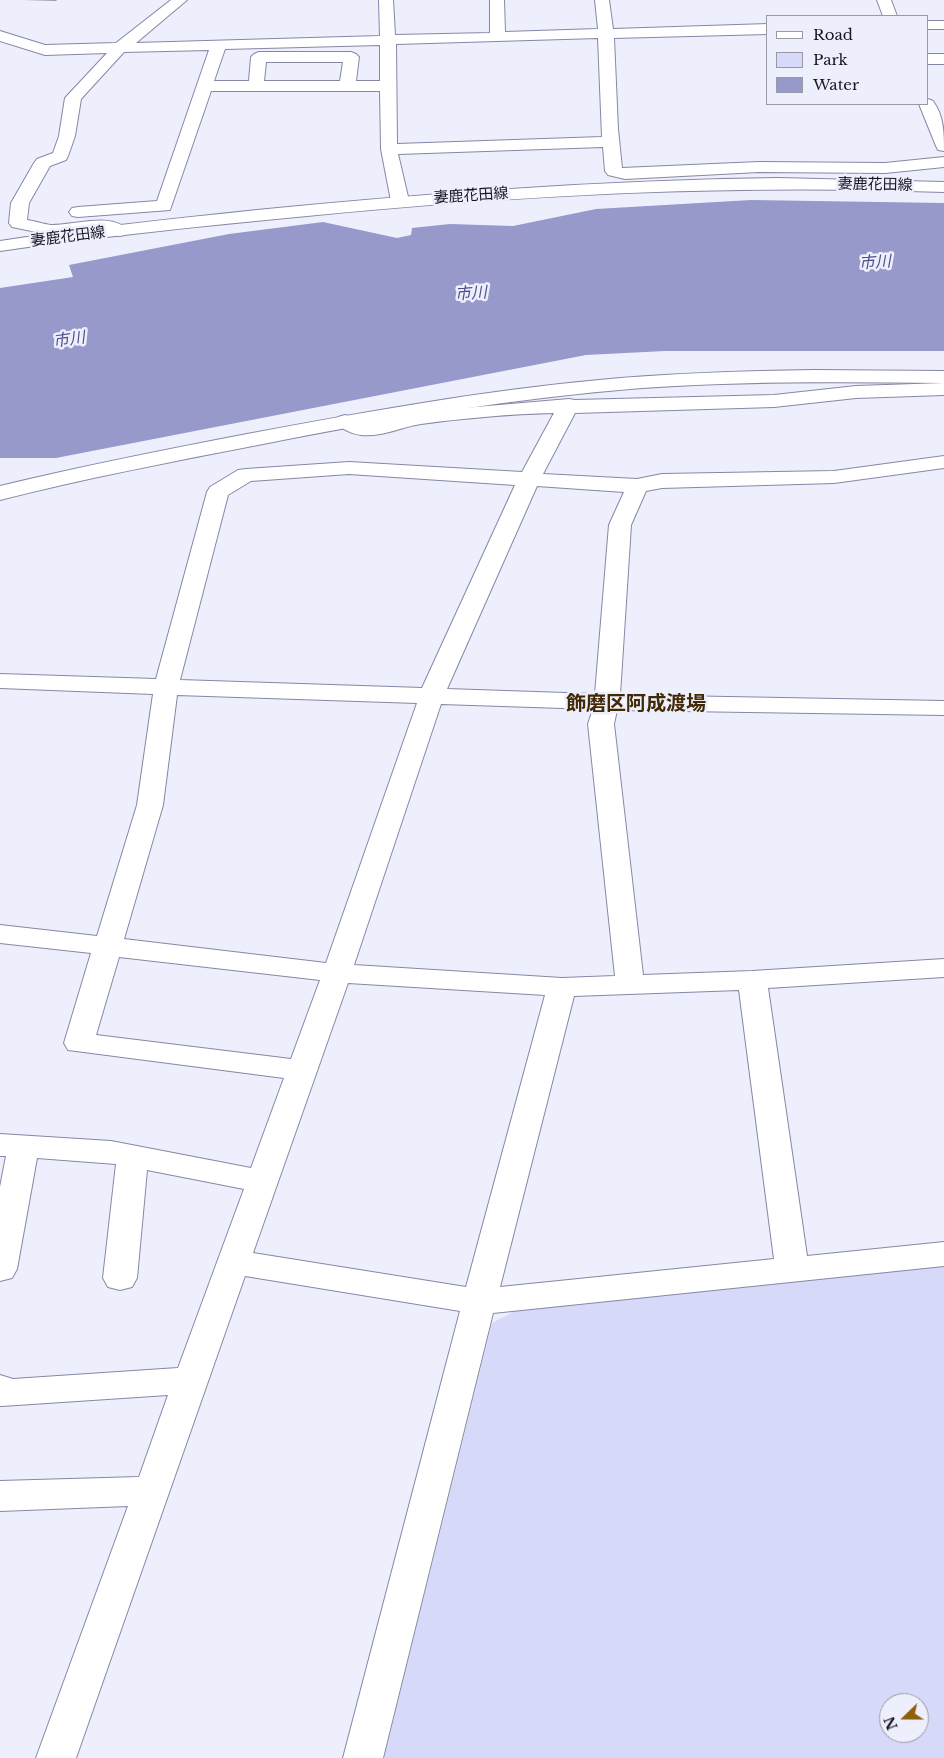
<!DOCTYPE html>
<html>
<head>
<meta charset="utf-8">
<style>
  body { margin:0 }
  #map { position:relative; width:944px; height:1758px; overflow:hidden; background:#eeeffd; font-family:"Libre Baskerville",serif }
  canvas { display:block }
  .legend { position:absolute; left:766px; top:15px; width:162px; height:90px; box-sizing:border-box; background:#eeeffd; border:1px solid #9899a5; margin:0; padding:6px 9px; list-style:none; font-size:15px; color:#161722 }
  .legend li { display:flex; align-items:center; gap:10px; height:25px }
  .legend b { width:25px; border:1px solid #9899a5 }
  .north { position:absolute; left:879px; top:1693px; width:50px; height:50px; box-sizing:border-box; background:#eeeffd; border:1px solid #9899a5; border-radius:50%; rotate:248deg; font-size:14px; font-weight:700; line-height:20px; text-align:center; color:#161722 }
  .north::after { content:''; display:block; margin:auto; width:18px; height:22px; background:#8f5f0b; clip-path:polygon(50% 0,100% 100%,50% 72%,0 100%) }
</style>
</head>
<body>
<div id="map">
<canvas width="944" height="1758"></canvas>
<ul class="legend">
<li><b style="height:6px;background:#fff"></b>Road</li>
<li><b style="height:14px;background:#d7d9f9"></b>Park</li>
<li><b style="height:14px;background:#9799ca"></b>Water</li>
</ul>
<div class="north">N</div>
</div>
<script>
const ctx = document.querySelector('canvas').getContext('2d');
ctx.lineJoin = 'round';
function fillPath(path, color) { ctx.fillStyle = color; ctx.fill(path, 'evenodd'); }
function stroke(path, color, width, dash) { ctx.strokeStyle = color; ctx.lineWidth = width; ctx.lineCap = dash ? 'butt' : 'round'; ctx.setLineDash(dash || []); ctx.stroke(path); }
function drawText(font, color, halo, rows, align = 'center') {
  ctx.font = font + ' "Libre Baskerville","Noto Sans JP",serif'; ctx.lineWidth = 5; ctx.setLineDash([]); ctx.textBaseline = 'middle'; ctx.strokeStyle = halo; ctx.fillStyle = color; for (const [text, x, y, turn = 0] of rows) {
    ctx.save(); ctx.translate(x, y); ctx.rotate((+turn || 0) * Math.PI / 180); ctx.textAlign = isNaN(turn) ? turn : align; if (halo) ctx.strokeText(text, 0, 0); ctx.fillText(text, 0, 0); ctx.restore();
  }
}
const green = new Path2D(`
  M944,1266V1758H384L492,1323L517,1310ZM889,1703H919V1733H889Z`);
const water = new Path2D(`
  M751,200L944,203V351H665L586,355L56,458H0V288L73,277L69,265L229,234L323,222L397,238L411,235L412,228L450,224L513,226L596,209Z`);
const minor = new Path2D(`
  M171,0H187L136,43L380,36L379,0H393L395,35L490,33V0H504L505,32L598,29L595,0H609L613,29L768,24V34L614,38L618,129L622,168L759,162L885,163L944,157V167L885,173L759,172L625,179L608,175L605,171L603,147L398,154L409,201L406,205L400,206L394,205L391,201L381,149L380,91H211L170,210L78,217L72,216L69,212L72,208L78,207L157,201L209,50L124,52L81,99L75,136L68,156L66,160L50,166L29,203L27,220C35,221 43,224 51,225C71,226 114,211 128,231L125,235L119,236L101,231L51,235L12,227L9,223L11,203L34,163L37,159L53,153L59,136L65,98L107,53L45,55L0,41V31L45,45L116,43ZM598,38L602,137L397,144L396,44ZM380,45V81H356L359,57L356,54L351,52H259L254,54L251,57L249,81H214L225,49ZM266,62H343L340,81H264Z
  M877,0H891L897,16H883Z
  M928,21H944V29H928Z
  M928,54H944V64H928Z
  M928,99L933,101C944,116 944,133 944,151L938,150L936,146L919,104H928Z
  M944,383V395L856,398L774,407L575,413L543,474L637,479L662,474L834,471L944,456V468L834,483L662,488L646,491L631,525L620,695L944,701V715L617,710L614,724L643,975L752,971L944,959V977L768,988L807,1256L944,1242V1266L493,1313L383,1758H343L460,1311L245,1276L76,1758H36L128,1506L0,1511V1481L139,1477L168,1395L2,1406H0V1375L13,1379L178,1368L244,1189L147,1170L137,1278L132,1287L120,1290L108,1287L103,1278L116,1164L37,1158L17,1269L12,1278L0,1281V1187L6,1156H0V1134L111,1141L251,1168L284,1078L68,1050L64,1043L91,953L0,943V925L97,936L137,805L153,694L0,688V674L156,679L207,492L210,487L238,470L246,469L349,462L522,472L554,413C510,414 465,418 421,424C401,427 382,437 361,435C352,434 339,428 335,421L338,417L345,415L364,422L385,421L417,412L569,399L575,400L774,395L856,386ZM349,474L515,485L422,688L180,680L228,495L251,481ZM537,486L624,492L609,525L595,694L447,689ZM177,695L417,703L326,963L124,939L163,805ZM441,704L593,709L588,724L615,976L562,978L354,965ZM119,957L320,980L291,1059L96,1035ZM348,983L545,995L466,1287L253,1253ZM739,990L774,1259L500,1287L574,996Z`);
const tertiary = new Path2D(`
  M815,370L944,371V383C843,382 742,381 642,388C515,398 388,419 263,444C175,461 87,478 0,500V486C82,466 164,450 247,434C364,412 481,391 599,380C671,373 743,371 815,370Z`);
const secondary = new Path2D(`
  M778,178L944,182V192C729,184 521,195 307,216C205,226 102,236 0,251V241C86,228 171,219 257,210C431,193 604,180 778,178Z`);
const wall = new Path2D(`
  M24,0H57L56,1Z`);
const farStreetnames = [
  ["妻鹿花田線",875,185,1],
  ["妻鹿花田線",471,196,-4],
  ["妻鹿花田線",68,237,-7]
];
const farWaternames = [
  ["市川",875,263,-4],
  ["市川",471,294,-4],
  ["市川",69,340,-8]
];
const quarterNames = [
  ["飾磨区阿成渡場",636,704]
];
fillPath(green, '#d7d9f9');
fillPath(water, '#9799ca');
stroke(minor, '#8687a5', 2);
stroke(tertiary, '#8687a5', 2);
stroke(secondary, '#8687a5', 2);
fillPath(minor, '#fff');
fillPath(tertiary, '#fff');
fillPath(secondary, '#fff');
fillPath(wall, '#9898ad');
drawText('15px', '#161722', '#eeeffd', farStreetnames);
drawText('italic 16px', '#4f4d8d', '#eeeffd', farWaternames);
drawText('bold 20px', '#402904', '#eeeffd', quarterNames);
</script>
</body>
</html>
